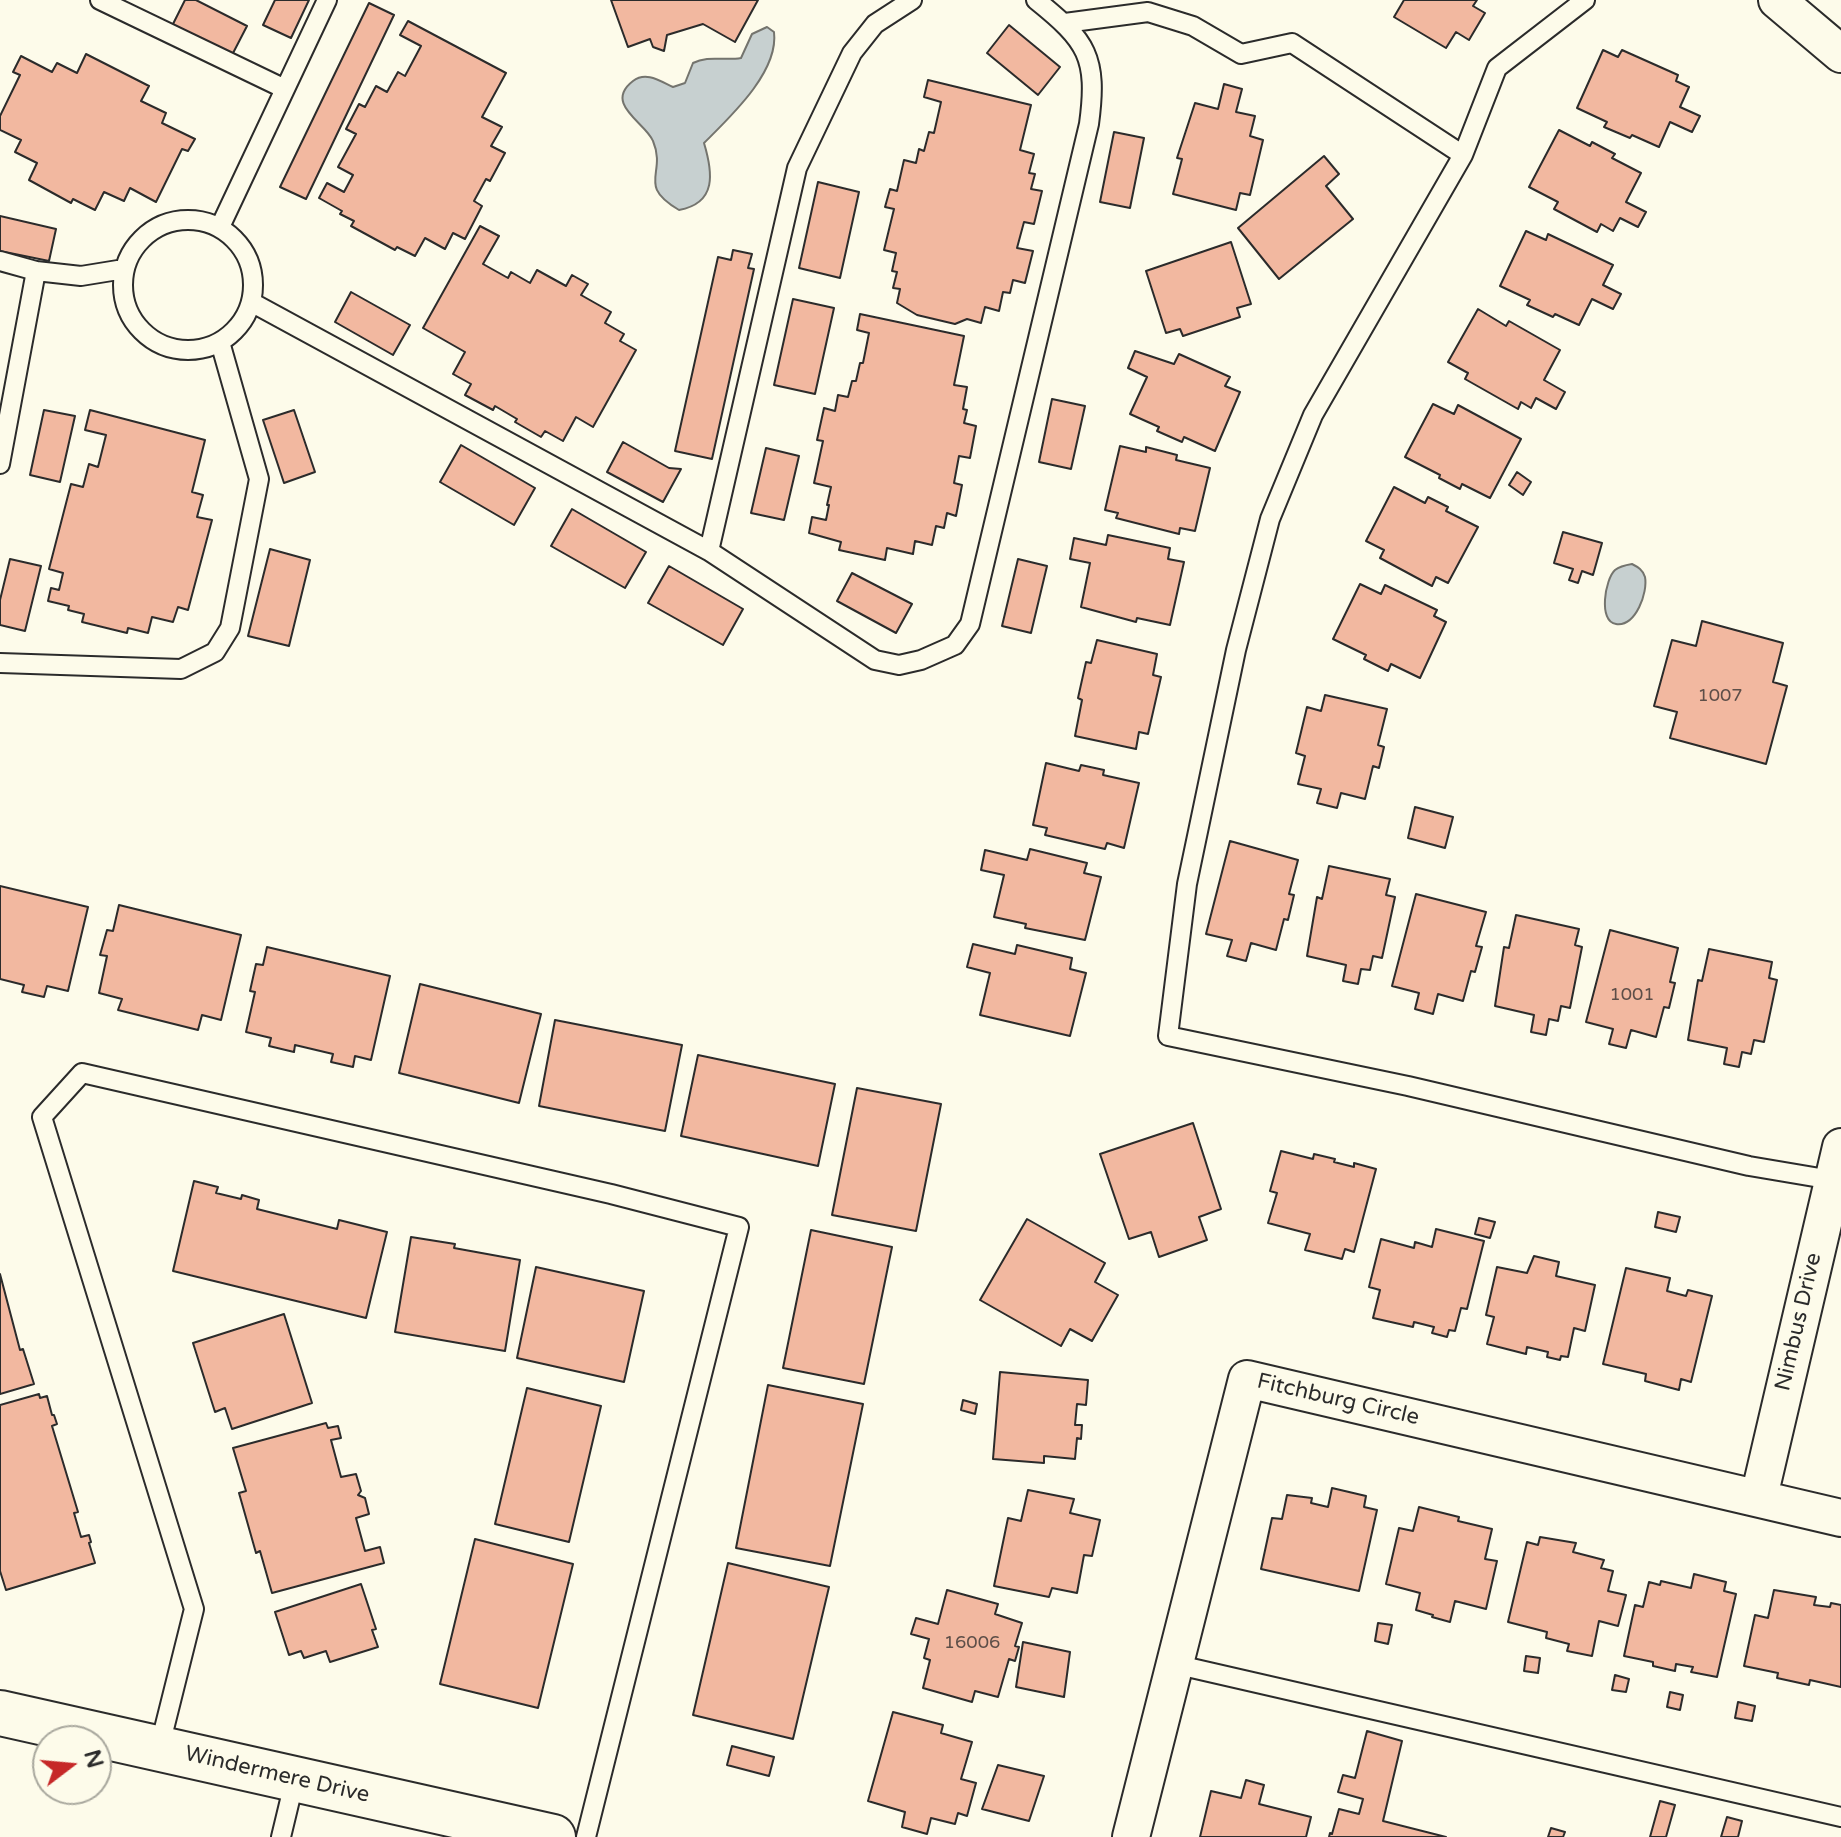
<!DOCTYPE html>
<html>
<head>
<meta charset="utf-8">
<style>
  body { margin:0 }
  #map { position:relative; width:1841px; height:1837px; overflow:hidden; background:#fdfbea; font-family:"Varela Round",sans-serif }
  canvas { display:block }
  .north { position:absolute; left:32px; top:1725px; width:80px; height:80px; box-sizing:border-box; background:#fdfbea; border:2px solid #a9a89e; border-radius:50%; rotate:74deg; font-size:22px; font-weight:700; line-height:32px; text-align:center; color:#2b2b2b }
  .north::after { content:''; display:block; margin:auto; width:28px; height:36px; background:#c62828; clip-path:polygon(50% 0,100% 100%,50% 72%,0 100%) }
</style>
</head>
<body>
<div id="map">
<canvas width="1841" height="1837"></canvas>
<div class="north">N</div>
</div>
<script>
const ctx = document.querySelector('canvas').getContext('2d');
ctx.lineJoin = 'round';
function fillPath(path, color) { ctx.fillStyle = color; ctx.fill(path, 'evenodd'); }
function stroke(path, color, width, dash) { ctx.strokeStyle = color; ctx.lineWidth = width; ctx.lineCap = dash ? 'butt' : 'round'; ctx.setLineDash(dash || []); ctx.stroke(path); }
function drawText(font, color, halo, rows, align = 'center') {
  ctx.font = font + ' "Varela Round",sans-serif'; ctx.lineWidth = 6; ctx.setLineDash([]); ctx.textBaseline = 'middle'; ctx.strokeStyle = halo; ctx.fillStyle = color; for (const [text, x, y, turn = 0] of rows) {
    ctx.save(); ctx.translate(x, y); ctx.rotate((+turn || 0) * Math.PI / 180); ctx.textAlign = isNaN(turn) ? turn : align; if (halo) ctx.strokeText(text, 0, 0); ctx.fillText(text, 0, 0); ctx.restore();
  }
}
const water = new Path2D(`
  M767,27L774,32C779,72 730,117 704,143C713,173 717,203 679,210C636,185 667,174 653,141C646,123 603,104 633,81C646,71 660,81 673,87L685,83L693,63C708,55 724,61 741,58L752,34Z
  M1632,564C1638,567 1643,570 1645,577C1648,592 1636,627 1616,624C1598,622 1605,579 1615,570C1620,566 1626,565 1632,564Z`);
const building = new Path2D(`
  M185,0H196L247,26L231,57L172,26Z
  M275,0H309L291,38L263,25Z
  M611,0H758L735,42L703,24L667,35L664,51L653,47L650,39L628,47Z
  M1404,0H1477L1473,6L1485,13L1469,40L1456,32L1446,48L1394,17Z
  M369,3L394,15L306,199L280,187Z
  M408,21L506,73L482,117L502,127L491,146L505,153L490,181L486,179L474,201L482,206L465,239L453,233L445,249L425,238L415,256L397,247L395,250L351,226L354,221L340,214L342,211L319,198L327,183L344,192L353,175L338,167L356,134L346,129L359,104L365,107L376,86L387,92L398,72L405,76L421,46L400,35Z
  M1009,25L1060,67L1038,95L987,53Z
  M1603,50L1618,57L1622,50L1678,75L1676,81L1689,87L1680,107L1700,116L1692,132L1670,122L1659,147L1632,135L1630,138L1604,127L1607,122L1577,108Z
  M86,54L149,86L141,101L166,113L162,123L195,139L188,151L182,149L156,202L130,188L124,201L104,192L95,210L73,199L71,203L29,180L37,163L15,152L21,140L0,130V116L20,75L13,72L21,56L52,72L57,63L77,73Z
  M928,80L1031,105L1020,150L1034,154L1029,173L1035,174L1031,189L1042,191L1034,224L1024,222L1017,248L1033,251L1025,283L1013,280L1010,293L1003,292L999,311L985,307L981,323L967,319L955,324L917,315L897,303L900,289L893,288L897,272L892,271L896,253L884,250L894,209L885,207L890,189L897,191L904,160L916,163L919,149L924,151L929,132L934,133L941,102L924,97Z
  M1224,84L1242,89L1236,112L1255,116L1250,136L1263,140L1250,195L1240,193L1236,210L1173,194L1182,159L1177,158L1195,103L1218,109Z
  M1559,130L1590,146L1592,142L1615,154L1612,158L1641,173L1626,202L1646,212L1638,227L1620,218L1613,231L1601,224L1597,232L1554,209L1558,202L1529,187Z
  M1114,132L1144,138L1130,208L1100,202Z
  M1324,156L1339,174L1326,186L1353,219L1279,279L1238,228Z
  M818,182L859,192L840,278L799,268Z
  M0,216L56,229L49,261L0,251Z
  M480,226L499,236L483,264L508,278L511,272L530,283L537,270L566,286L572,275L588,284L581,295L611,312L605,323L624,334L620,341L636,350L593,427L576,417L563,441L545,431L541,437L515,422L517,419L495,406L493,410L465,395L471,384L453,374L465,352L423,328Z
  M1526,231L1546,240L1548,234L1613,265L1603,285L1621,294L1613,309L1592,299L1579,325L1555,314L1553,317L1527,305L1530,300L1500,286Z
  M1231,242L1251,304L1237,308L1240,317L1183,336L1180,329L1166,333L1146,271Z
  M733,250L752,254L748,268L754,269L712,459L675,451L718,257L731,260Z
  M351,292L410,325L393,355L335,322Z
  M793,299L834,308L815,394L774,385Z
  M1478,309L1506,326L1509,321L1560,350L1544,380L1565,392L1556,409L1536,398L1531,408L1521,402L1518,409L1465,379L1468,373L1448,362Z
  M860,314L964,336L954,385L967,387L963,409L967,410L964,423L976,426L970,458L959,456L954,483L962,485L956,516L947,513L944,528L936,526L932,545L915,541L913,554L887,548L885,560L839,550L841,542L809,533L812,517L826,520L829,505H827L831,487L814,483L823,441L817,440L824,408L835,411L838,395L848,397L852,381H856L860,363H863L869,333L857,330Z
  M1135,351L1174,364L1179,354L1230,377L1225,386L1240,392L1215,451L1184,437L1182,442L1157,431L1159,427L1130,414L1147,377L1128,368Z
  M1052,399L1085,406L1071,469L1039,462Z
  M1433,404L1454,414L1458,405L1521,439L1490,498L1462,484L1460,489L1439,478L1440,475L1405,457Z
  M44,410L75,416L60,482L30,475Z
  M90,410L205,440L192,492L203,495L197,517L212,520L188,610L178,607L173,622L152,617L148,633L128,628L127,633L82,622L84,614L68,610L69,606L48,601L51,588L59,590L63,573L49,569L71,484L83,487L89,464L98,467L106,435L85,430Z
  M294,410L315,472L284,483L263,420Z
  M623,442L669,468L681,469L663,502L607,472Z
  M461,445L535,488L514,525L440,482Z
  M1120,446L1146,452V447L1177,455L1176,460L1210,468L1195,531L1180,528L1179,534L1116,518L1118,513L1105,510Z
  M766,448L799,456L784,520L751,513Z
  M1517,472L1531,482L1523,495L1509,485Z
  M1394,487L1425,503L1428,497L1448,507L1446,511L1478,527L1448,583L1436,577L1432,586L1380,558L1384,550L1366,541Z
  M572,509L646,552L625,588L551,546Z
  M1563,532L1602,543L1593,575L1582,571L1578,583L1569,580L1573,569L1554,563Z
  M1108,535L1170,548L1168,559L1184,562L1170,625L1137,618L1136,622L1081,607L1090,563L1070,559L1074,538L1106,545Z
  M270,549L310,560L289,646L248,636Z
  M10,559L41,566L25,631L0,625V600Z
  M1018,559L1047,566L1031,633L1002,626Z
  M669,566L743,609L723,645L648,603Z
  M852,573L912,604L896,633L837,601Z
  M1360,584L1381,594L1385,585L1437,610L1434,616L1446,622L1420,678L1391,664L1388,671L1364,659L1366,655L1333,639Z
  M1702,621L1783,643L1773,682L1787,686L1766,764L1670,738L1677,712L1654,706L1672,640L1696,646Z
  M1097,640L1157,654L1153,675L1161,677L1148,734L1139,732L1136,749L1075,736L1082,700L1078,698L1086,662L1091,663Z
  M1325,695L1387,709L1378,745L1384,747L1379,768L1373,766L1365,799L1341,793L1337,808L1317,803L1321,789L1298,784L1305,756L1296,753L1307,707L1321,711Z
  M1046,763L1079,771L1081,765L1104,770L1103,775L1139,783L1124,848L1107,843L1105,849L1045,835L1047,828L1033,825Z
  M1415,807L1453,817L1445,848L1408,838Z
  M1230,841L1298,860L1289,894L1294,895L1288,920L1284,919L1276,950L1251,943L1246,961L1227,956L1232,940L1206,934Z
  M1030,849L1087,863L1084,873L1101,877L1085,940L1025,928L1026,924L994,917L1004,875L981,870L985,850L1027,860Z
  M1329,866L1390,879L1386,895L1395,897L1382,958L1373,956L1370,970L1361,969L1358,984L1343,981L1346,965L1307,956L1317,897L1322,899Z
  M0,886L88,907L68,991L47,986L44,997L22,992L24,985L0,979Z
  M1416,894L1486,912L1476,946L1482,947L1475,972L1471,971L1463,1001L1438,994L1433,1014L1415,1009L1419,993L1392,986Z
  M119,905L241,935L221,1020L202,1015L198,1030L118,1010L122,999L99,993L107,956L100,955L107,930L113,931Z
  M1516,915L1579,929L1575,945L1582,947L1570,1008L1561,1006L1558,1021L1549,1019L1546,1035L1531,1032L1534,1015L1495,1006L1504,947L1509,948Z
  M1610,930L1678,948L1670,982L1675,983L1669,1008L1664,1007L1656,1037L1631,1030L1626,1048L1609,1044L1613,1029L1586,1022Z
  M973,944L1015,954L1017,945L1072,958L1070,969L1086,973L1070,1036L980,1015L990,973L967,967Z
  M267,947L390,976L371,1060L355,1056L353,1067L331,1062L333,1054L295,1045L294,1052L269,1046L271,1038L246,1032L255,992L250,991L256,964L263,965Z
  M1709,949L1772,962L1769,978L1777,980L1764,1042L1754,1040L1751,1054L1742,1052L1739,1067L1724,1064L1727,1048L1688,1040L1698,980L1702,981Z
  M420,984L541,1014L519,1103L399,1073Z
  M555,1020L682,1045L665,1131L539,1106Z
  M698,1055L835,1084L818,1166L681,1136Z
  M857,1088L941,1104L916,1231L832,1215Z
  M1193,1123L1221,1209L1199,1217L1207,1240L1159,1257L1151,1232L1129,1239L1100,1154Z
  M1281,1151L1313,1159L1314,1154L1335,1159L1334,1162L1354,1167V1163L1376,1169L1354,1252L1345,1249L1342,1259L1305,1250L1310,1234L1268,1223L1277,1193L1270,1191Z
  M194,1181L218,1187L216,1193L241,1199L242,1195L259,1200L257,1209L337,1229L339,1220L387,1232L366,1318L173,1271Z
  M1658,1212L1680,1217L1676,1232L1655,1227Z
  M1479,1218L1495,1222L1490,1238L1475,1234Z
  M1027,1219L1105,1263L1095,1282L1118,1295L1092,1341L1070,1329L1061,1346L980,1300Z
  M1436,1229L1484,1241L1467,1309L1461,1308L1455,1331L1449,1330L1447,1337L1432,1333L1434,1327L1414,1322L1413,1327L1373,1318L1380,1290L1369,1287L1381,1239L1414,1248L1415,1242L1432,1247Z
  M811,1230L892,1247L864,1384L783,1368Z
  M411,1237L455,1244L454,1248L520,1260L505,1351L395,1332Z
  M1534,1256L1559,1262L1556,1276L1595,1285L1585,1331L1574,1328L1568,1357L1561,1356L1560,1360L1547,1357L1548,1352L1527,1347L1526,1354L1487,1344L1494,1317L1486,1315L1497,1267L1527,1273Z
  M536,1267L644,1291L624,1382L517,1358Z
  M1626,1268L1670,1278L1667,1291L1686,1296L1688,1290L1712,1296L1691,1382L1681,1379L1679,1390L1645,1381L1646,1374L1603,1364Z
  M0,1274L20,1350L23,1349L34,1384L0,1394Z
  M284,1314L312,1403L232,1429L225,1408L215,1412L193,1343Z
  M1000,1372L1088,1380L1086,1405L1077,1404L1075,1425H1082L1081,1439L1077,1438L1075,1459L1044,1456V1463L993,1459Z
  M768,1385L863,1404L830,1566L736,1548Z
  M527,1388L601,1406L569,1542L495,1524Z
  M39,1394L40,1398L47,1396L52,1415H54L57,1424L52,1426L78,1512L74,1513L81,1537L89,1535L91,1542L89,1543L95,1563L6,1590L0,1571V1405Z
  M963,1400L977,1404L975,1414L961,1410Z
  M326,1423L328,1428L338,1426L341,1438L331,1440L341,1477L356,1474L361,1491L358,1495L365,1498L369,1514L356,1518L365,1551L380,1547L384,1563L272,1593L260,1551L256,1553L239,1493L246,1491L233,1448Z
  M1332,1488L1366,1496L1364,1507L1377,1510L1359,1591L1261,1569L1272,1518L1282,1519L1287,1495L1312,1498L1311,1503L1328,1507Z
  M1028,1490L1074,1499L1070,1513L1100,1520L1092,1556L1084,1555L1077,1593L1052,1588L1049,1597L994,1586L1008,1518L1021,1521Z
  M1419,1507L1459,1517L1458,1521L1492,1529L1485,1559L1497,1561L1486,1609L1455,1601L1450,1622L1432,1617L1433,1615L1416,1610L1420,1593L1386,1584L1399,1528L1413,1531Z
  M1540,1537L1576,1543L1573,1552L1604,1560L1601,1568L1613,1571L1608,1591L1626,1595L1618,1626L1599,1621L1592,1656L1567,1651L1569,1644L1546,1638L1547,1632L1508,1622L1527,1542L1538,1545Z
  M475,1539L573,1564L538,1708L440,1684Z
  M728,1563L829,1587L793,1739L693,1715Z
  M1694,1574L1726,1582L1724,1591L1736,1594L1717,1677L1691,1672L1693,1667L1676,1664L1675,1671L1653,1666V1662L1624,1656L1635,1605L1643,1607L1649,1582L1660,1585L1661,1581L1691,1588Z
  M361,1584L376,1629L372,1630L378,1647L330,1662L326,1651L304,1658L301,1651L289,1655L275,1612Z
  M947,1590L998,1604L995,1614L1022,1623L1015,1646L1019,1647L1015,1661L1009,1659L998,1697L975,1691L972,1702L923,1688L930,1660L924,1658L929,1639L911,1634L916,1618L938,1624Z
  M1774,1590L1816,1597L1814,1605L1830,1607L1831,1603L1841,1605V1687L1810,1680L1809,1685L1777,1678L1778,1673L1744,1666L1755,1615L1768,1618Z
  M1378,1623L1392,1625L1388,1644L1375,1641Z
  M1023,1642L1070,1652L1064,1697L1016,1687Z
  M1526,1656L1540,1658L1538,1673L1524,1671Z
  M1615,1675L1629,1679L1626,1692L1612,1690Z
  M1670,1692L1683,1695L1680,1710L1667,1707Z
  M1738,1702L1755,1706L1752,1721L1735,1718Z
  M893,1712L943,1725L941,1733L972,1742L961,1779L976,1783L967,1816L958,1813L955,1824L931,1818L927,1834L902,1827L905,1812L868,1801Z
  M1367,1731L1402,1741L1383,1821L1446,1837H1329L1330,1833L1332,1834L1339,1809L1359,1814L1363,1799L1338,1792L1343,1775L1355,1778Z
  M732,1746L774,1757L769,1776L727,1765Z
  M998,1765L1044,1776L1029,1821L982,1809Z
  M1246,1780L1264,1785L1259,1804L1311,1817L1306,1837H1200L1211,1791L1241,1798Z
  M1660,1801L1675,1805L1666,1837H1650Z
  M1727,1817L1742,1821L1738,1837H1721Z
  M1551,1828L1565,1832L1563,1837H1548Z`);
const lane = new Path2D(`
  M100,0L285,89
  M1065,23L1148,12L1193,26L1241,54L1292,43L1463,155L1497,68L1585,0
  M1463,155L1313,415L1270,519L1236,650L1187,884L1168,1036L1408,1086L1749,1166L1832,1180
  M123 285a65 65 0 1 1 130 0a65 65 0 1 1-130 0Z
  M220,227L327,0
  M0,261L36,271L81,276L124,269
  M251,302L709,551L797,168L852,53L875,24L912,0
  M0,464L36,271
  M709,551L875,660L899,665L921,660L955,645L970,624L1089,124C1098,57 1087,41 1036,0
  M0,663L181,669L215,652L230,628L259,479L220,342
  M1174,1664L1841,1817
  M159,1749L194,1609L42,1117L82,1073L611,1194L739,1227L586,1837
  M281,1837L295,1779`);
const street = new Path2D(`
  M1777,0L1841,54
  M1759,1497L1841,1147
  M1131,1837L1247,1379L1841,1518`);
const secondary = new Path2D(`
  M0,1713L553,1837`);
const numberNames = [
  ["1007",1720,696],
  ["1001",1632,995],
  ["16006",972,1643]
];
const streetNames = [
  ["Nimbus Drive",1799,1322,-77],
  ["Fitchburg Circle",1338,1400,13],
  ["Windermere Drive",277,1775,13]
];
fillPath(water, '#c7d0d0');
stroke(water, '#74746e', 2);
fillPath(building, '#f2b8a0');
stroke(building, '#2b2b2b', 2);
stroke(lane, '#2b2b2b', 22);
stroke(street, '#2b2b2b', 40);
stroke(secondary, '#2b2b2b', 48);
stroke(lane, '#fdfbea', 18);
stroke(street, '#fdfbea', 36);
stroke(secondary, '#fdfbea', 44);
drawText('18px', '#5d4e48', null, numberNames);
drawText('22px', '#2b2b2b', '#fdfbea', streetNames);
</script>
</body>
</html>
